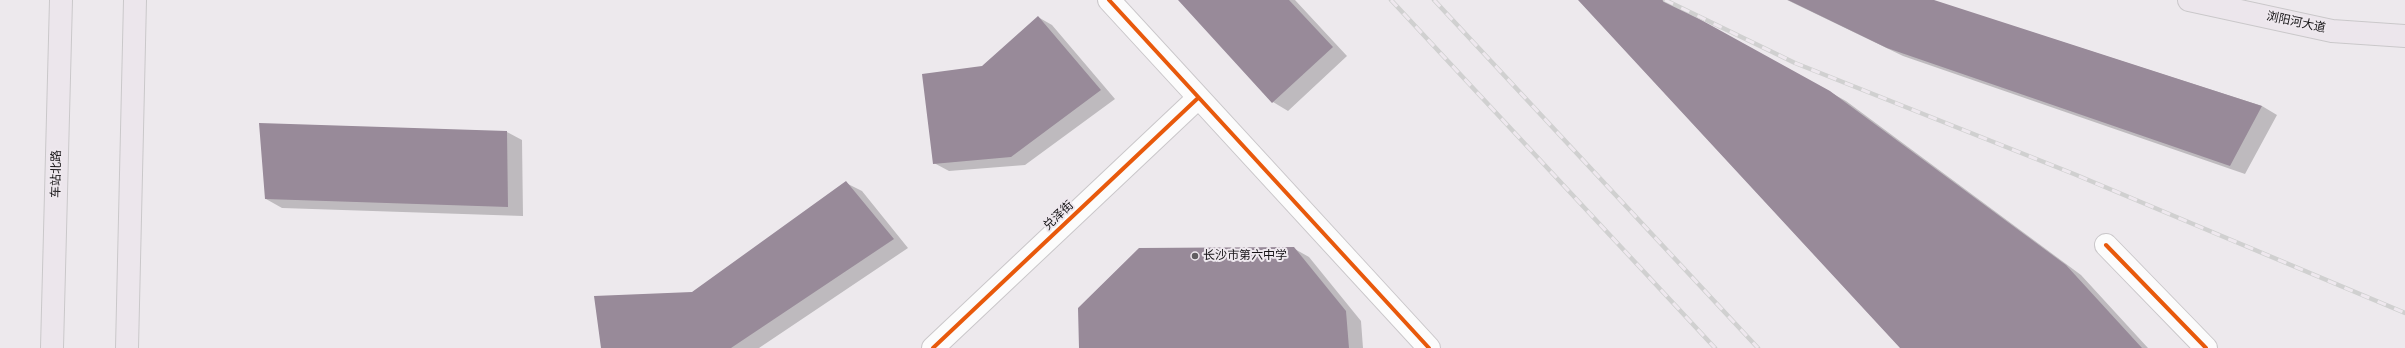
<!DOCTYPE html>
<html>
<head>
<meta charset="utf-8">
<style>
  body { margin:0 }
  canvas { display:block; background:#ede9ed }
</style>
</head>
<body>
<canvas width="2405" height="348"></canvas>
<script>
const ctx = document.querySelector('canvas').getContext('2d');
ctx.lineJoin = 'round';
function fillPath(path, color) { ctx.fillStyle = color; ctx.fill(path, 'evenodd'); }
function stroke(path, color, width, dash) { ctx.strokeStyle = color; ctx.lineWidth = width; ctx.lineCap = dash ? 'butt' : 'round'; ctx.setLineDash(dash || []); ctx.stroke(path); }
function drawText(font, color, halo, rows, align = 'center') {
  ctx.font = font + ' "Nunito Sans","Noto Sans SC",sans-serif'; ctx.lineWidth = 4; ctx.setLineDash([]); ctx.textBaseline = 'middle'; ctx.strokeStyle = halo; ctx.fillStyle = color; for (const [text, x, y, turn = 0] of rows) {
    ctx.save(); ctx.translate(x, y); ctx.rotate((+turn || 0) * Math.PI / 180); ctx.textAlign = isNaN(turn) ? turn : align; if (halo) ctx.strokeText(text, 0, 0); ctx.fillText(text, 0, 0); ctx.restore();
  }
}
const shadow = new Path2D(`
  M1179,0H1295L1347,56L1288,111L1273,102Z
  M1579,0H1663L1846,101L2081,275L2148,348H1902Z
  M1787,0H1931L2262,106L2277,115L2245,174L1903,56Z
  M1038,17L1052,25L1115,99L1025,165L949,171L934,163L983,67Z
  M507,132L522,140L523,216L282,208L266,199Z
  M846,183L862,191L908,248L759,348H602L693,293Z
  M1293,248L1309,257L1361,321L1363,348H1080Z`);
const building = new Path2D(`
  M1178,0H1289L1333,47L1272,103Z
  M1578,0H1665L1830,91L2066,265L2142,348H1900Z
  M1788,0H1934L2262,106L2230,166L1887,48Z
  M1038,16L1101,90L1011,157L933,164L922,74L982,66Z
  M259,123L507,131L508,207L265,199Z
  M846,181L894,239L731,348H601L594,296L692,292Z
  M1294,247L1346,311L1349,348H1079L1078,308L1139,248Z`);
const minor = new Path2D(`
  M1109,0L1429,348
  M2106,245L2206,348
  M933,348L1198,98`);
const major = new Path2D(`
  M2189,0L2332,31L2405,36
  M52,348L61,0
  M127,348L135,0`);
const rail = new Path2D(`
  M1391,0L1715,348
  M1434,0L1758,348
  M1665,0L1795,63L2074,174L2405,313`);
const cycleway = new Path2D(`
  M1109,0L1429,348
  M2106,245L2206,348
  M933,348L1198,98`);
const markers = [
  [1195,256,4,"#615e61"]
];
const streetNames = [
  ["浏阳河大道",2296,23,12],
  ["车站北路",57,174,-89],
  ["兑泽街",1059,216,-43]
];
const poiNames = [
  ["长沙市第六中学",1203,256]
];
fillPath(shadow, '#0003');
fillPath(building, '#988a99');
stroke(minor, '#cac7ca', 24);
stroke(major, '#cac8ca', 24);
stroke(minor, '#fcfcfc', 22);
stroke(major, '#ece6ec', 22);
stroke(rail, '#d0d0d0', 4.5);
stroke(rail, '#eee8ee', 3, [9]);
stroke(cycleway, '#e8590c', 4);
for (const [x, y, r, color] of markers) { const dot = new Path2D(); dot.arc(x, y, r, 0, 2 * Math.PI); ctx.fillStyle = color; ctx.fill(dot); stroke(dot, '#eee8ee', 1.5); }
drawText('12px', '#151315', '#eee8ee', streetNames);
drawText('12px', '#151315', '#eee8ee', poiNames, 'left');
</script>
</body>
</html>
